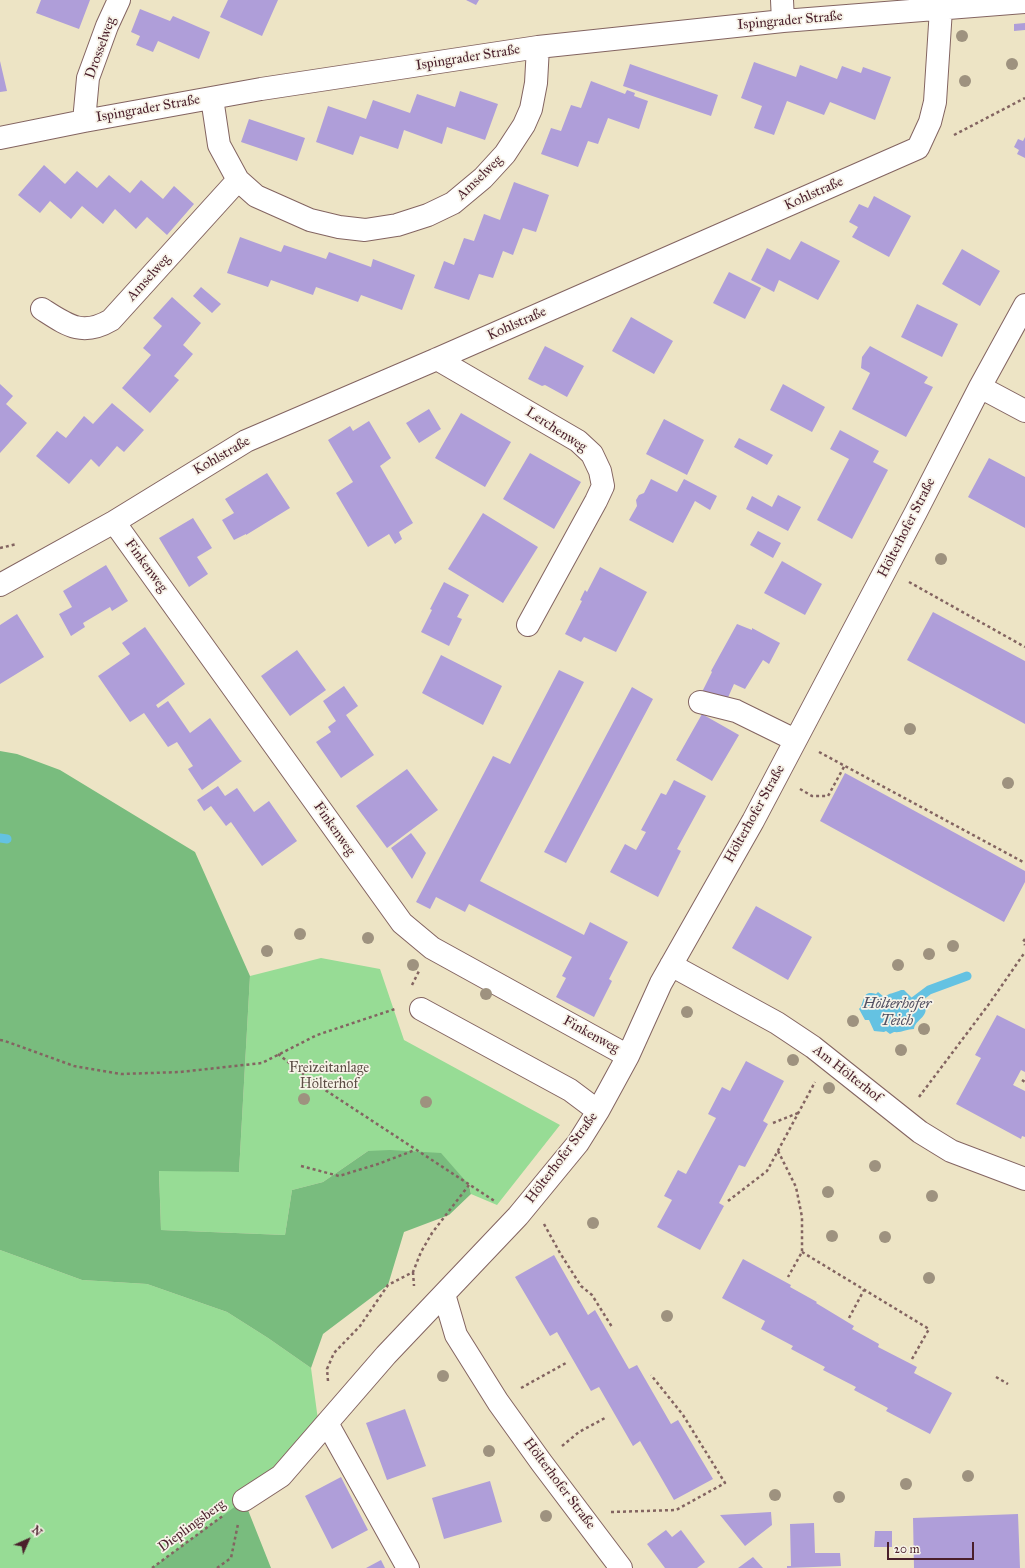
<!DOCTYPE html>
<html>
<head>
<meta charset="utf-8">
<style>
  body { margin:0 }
  #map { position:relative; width:1025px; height:1568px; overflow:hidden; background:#ede4c5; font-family:"IM FELL Great Primer",serif }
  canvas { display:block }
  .north { position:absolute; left:8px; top:1520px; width:40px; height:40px; -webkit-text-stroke:3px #f7f3e8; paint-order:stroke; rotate:45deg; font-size:11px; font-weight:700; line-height:16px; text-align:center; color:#4a1f2b }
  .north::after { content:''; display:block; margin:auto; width:14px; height:18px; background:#4a1f2b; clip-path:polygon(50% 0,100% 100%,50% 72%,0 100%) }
  .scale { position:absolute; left:887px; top:1542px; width:87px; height:18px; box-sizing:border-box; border:2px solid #4a1f2b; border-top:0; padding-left:5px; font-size:12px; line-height:14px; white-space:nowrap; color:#4a1f2b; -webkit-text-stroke:3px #f7f3e8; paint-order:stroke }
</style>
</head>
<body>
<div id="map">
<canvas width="1025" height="1568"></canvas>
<div class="north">N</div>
<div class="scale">20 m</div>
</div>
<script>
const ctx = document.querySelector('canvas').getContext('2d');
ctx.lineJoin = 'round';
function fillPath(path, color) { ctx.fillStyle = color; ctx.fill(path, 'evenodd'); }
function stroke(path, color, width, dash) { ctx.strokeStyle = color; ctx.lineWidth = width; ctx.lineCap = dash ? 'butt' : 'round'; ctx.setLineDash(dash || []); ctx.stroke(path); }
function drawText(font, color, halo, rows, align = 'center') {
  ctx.font = font + ' "IM FELL Great Primer",serif'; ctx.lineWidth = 3.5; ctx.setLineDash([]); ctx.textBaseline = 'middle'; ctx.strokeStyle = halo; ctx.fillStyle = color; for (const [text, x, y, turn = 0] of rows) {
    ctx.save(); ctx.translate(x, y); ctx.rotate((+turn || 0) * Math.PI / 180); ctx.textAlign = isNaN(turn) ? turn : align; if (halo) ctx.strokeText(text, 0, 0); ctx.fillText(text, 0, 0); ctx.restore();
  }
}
const green = new Path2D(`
  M321,958L380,969L404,1040L560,1125L497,1205L471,1194L469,1184L368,1151L323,1182L292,1190L285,1235L161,1230L159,1170L239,1172L250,976Z
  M0,1250L82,1280L147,1284L227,1312L268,1338L311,1368L318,1420L248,1500L160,1568H0Z`);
const forest = new Path2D(`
  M0,751L17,754L60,770L195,852L250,976L239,1172L159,1171L161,1230L285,1235L292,1190L323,1182L368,1151L390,1150L441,1153L469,1185L471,1194L449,1215L404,1232L388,1285L323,1334L311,1368L268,1338L227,1312L147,1284L82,1280L0,1250Z
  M244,1500L271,1568H152Z`);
const water = new Path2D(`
  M901,990H904L918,1004L923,1003C932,1016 915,1019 914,1029C907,1029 901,1033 894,1032L890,1034L886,1031L884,1032L874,1031L869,1020H865L859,1009C865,1003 861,989 876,994L878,992L884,997C889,993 895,993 901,990Z`);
const stream = new Path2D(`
  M0,838L7,839
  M905,1008L929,990L967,976`);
const building = new Path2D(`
  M41,0H90L79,29L36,13Z
  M228,0H278L262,36L220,17Z
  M466,0H479L476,5Z
  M140,9L170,21L173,16L210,32L199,59L158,41L153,52L136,45L140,36L131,32Z
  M1025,23V30L1014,31V24Z
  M0,61L7,91L0,92Z
  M754,62L796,77L800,65L837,79L842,66L861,73L863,67L891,77L875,120L830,102L824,115L787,101L774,135L754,128L762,106L741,98Z
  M630,64L718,95L711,116L623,86Z
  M591,81L625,94L627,90L635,93L634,96L648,101L639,129L608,118L598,144L588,141L578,167L541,154L551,128L561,131L571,105L581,108Z
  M460,91L498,104L485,140L447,127L442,144L404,130L398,149L360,136L353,155L316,142L328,106L366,119L373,100L410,113L417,94L455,107Z
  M249,119L305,138L297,161L241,142Z
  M1025,137V158L1017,154L1019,150L1014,147L1018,139L1023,141Z
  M44,165L65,184L77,171L97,188L109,175L130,193L141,180L163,199L174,186L194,204L167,235L147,217L136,229L115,209L103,224L82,206L71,219L50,201L40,213L18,195Z
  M514,182L549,195L536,232L523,228L513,255L503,251L493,278L479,274L469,300L434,288L444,261L454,265L464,238L474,241L484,214L500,220Z
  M874,196L911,216L889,257L852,237L858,227L849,222L859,204L868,208Z
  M240,237L281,252L284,245L326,259L329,252L371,267L373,259L415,275L402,310L361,295L358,302L316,287L313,295L271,280L268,287L227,273Z
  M801,241L840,261L818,300L779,280L774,292L751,280L767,248L790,260Z
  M962,249L1000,271L980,306L942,284Z
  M729,272L761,288L745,319L713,303Z
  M201,287L221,304L212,313L193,296Z
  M172,297L201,323L183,345L193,354L174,376L179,380L150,413L122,388L151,355L143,348L162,326L153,318Z
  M917,304L958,324L942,357L901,337Z
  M631,317L673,341L654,374L612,351Z
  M545,346L584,366L567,397L545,385L542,386L528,379Z
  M870,346L928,377L924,383L933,387L906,437L852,409L870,373L861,368L862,357Z
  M0,384L13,396L6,404L27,423L0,453Z
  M783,384L825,407L812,432L770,410Z
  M112,403L144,430L124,452L117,446L99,467L91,459L69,484L36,456L57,431L66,438L84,416L93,424Z
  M429,409L441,429L419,443L406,423Z
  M461,413L511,442L485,487L435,458Z
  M664,419L704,440L687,475L646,454Z
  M369,421L391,458L380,466L413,523L399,532L402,539L395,544L389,534L368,547L336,493L353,482L328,440L350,426L353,431Z
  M840,430L879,451L873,462L888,470L852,539L817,520L849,459L830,449Z
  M739,438L773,455L767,465L734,447Z
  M530,453L581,482L554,529L503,499Z
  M989,458L1025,477V528L968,497Z
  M267,473L290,508L246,535V534L234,540L222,520L234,513L225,499Z
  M651,479L677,492L684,479L717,496L710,510L695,501L673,543L629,520L637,506L636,500L639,495L644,493Z
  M778,495L801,507L788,531L746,509L752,496L772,507Z
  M483,513L538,547L503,603L448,569Z
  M193,518L212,548L197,557L208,574L189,587L159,538Z
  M758,531L781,543L773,558L750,545Z
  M782,561L822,584L805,615L764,593Z
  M106,565L128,601L112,611L110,607L83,623L85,627L71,636L59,614L72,607L63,591Z
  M600,567L647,592L616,652L584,637L581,642L565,634L582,601L580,600L585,590L587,592Z
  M444,582L469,595L457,617L462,619L449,646L421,632L432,610L430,609Z
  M933,612L1025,661V724L907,660Z
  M17,614L44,657L0,684V625Z
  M737,624L752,630V628L780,643L769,664L763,660L745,689L734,684L726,702L701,694L712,672L711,671Z
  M145,627L185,684L156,705L158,708L168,701L190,733L210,718L240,760L242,761L202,790L188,769L193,766L177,742L168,747L144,713L130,722L98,676L130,654L122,643Z
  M297,650L326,690L290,716L261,676Z
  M441,655L502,686L483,725L422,693Z
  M559,670L584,682L480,881L584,935L590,922L628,942L609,979L612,981L594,1017L556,997L566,978L562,976L572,957L469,904L465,912L436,897L430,909L416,902L493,756L510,764Z
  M344,686L358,706L346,715L374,755L341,778L316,742L331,732L328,727L336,721L323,701Z
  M632,687L653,699L566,863L544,852Z
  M702,714L739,735L712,781L676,760Z
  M407,769L438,810L387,848L356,806Z
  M845,773L1025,871V882L1004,922L820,821Z
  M674,780L706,796L677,849L681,851L658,897L610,872L625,844L636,850L646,832L641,830L661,793L666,795Z
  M218,786L225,796L237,788L254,812L269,801L297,841L262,866L231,822L226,826L211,806L204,811L197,800Z
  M411,833L426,853L412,879L391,848Z
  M756,906L812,937L788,980L732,948Z
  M997,1015L1025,1029V1072L1021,1070L1013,1085L1025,1091V1137L1022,1136L1021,1139L956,1104L981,1058L975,1055Z
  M746,1061L784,1081L763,1121L768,1124L745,1167L739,1165L719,1203L724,1206L700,1250L657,1227L672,1200L664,1196L678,1170L686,1174L716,1118L708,1114L722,1087L730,1091Z
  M554,1255L588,1315L595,1310L629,1369L637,1365L671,1424L678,1420L713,1479L674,1500L640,1441L633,1446L599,1387L591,1391L557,1332L550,1336L515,1277Z
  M743,1259L791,1285L790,1287L817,1302L816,1303L854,1326L852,1329L879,1344L878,1347L917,1367L914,1373L952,1393L930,1434L886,1411L888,1408L854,1390L856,1387L823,1370L825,1367L791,1349L793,1346L761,1329L765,1321L722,1298Z
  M405,1409L426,1466L387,1480L366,1423Z
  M341,1477L368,1530L332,1549L305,1496Z
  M490,1481L502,1522L444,1539L432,1498Z
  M771,1512L772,1525L745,1546L720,1515Z
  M1018,1514L1020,1568H914L913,1518Z
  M814,1523L815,1553H840L841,1566L787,1568V1566H791L790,1524Z
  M666,1530L672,1537L681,1530L705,1562L697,1568H665L647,1544Z
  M875,1531H892V1547H874Z
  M753,1557L763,1568H738Z
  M381,1560L385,1568H366Z`);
const path = new Path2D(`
  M954,135L1025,98
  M0,548L17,544
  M909,582L1025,647
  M819,752L1025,863
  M800,789L812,796H828L845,765
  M1025,939L1023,942L1025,945
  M412,985L419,971
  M0,1040L5,1041L74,1066L121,1074L180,1072L262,1063L317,1035L395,1009
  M278,1054L316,1084L496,1202
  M1022,1080L1025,1082
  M919,1097L989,1004L1025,952
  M773,1123L798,1113
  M778,1151L796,1187L802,1217V1252L788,1277
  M301,1166L339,1176L378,1164L415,1150
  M728,1201L767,1171L815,1082
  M544,1224L560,1253L581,1286L592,1295L612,1327
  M802,1252L929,1329L912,1359
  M413,1272L414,1286
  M849,1318L864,1290
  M996,1377L1008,1384
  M328,1381L327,1369L334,1353L360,1326L388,1285L413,1272L421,1252L432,1233L469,1185
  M521,1388L566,1363
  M562,1446L579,1432L605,1418
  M611,1512L676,1510L725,1483L683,1415L651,1375
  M152,1568L224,1515
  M217,1568L231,1558L238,1524`);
const minor = new Path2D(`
  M782,0L783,21
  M212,98L219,145L238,180L256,196L310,220L339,227L365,230L397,225L428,215L453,203L483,178L505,154L524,125L531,109L536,83L538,47
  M84,121L88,78L107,26L119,0
  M0,138L84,121L261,89L538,47L783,21L1025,2
  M42,309C67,325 82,337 111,320L238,180
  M437,359L578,441L592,454L600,471L603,486L596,501L528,625
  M980,387L1025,411
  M114,522L402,923L432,948L628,1056
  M0,585L114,522L246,441L437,359L918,148L930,122L935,102L941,9
  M700,702L736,711L795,740
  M671,965L777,1023L813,1047L920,1132L951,1151L1025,1179
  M421,1009L570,1090L598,1111
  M444,1294L456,1335L498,1402L541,1462L621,1568
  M327,1423L408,1568
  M244,1500L281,1476L386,1355L518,1216L578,1143L598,1111L628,1056L661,983L753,821L916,512L980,387L1025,305`);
const trees = [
  [962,36],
  [1012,64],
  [965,81],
  [941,559],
  [910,729],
  [1008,783],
  [300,934],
  [368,938],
  [953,946],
  [267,951],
  [929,954],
  [413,965],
  [898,965],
  [486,994],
  [687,1012],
  [853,1021],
  [924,1029],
  [901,1050],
  [793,1060],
  [829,1088],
  [304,1099],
  [426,1102],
  [875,1166],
  [828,1192],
  [932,1196],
  [593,1223],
  [832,1236],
  [885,1237],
  [929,1278],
  [667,1316],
  [443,1376],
  [489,1451],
  [968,1476],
  [906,1484],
  [775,1495],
  [839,1497],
  [546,1516]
];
const streetNames = [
  ["Ispingrader Straße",790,21,-5],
  ["Drosselweg",101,48,-70],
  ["Ispingrader Straße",468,58,-9],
  ["Ispingrader Straße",148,109,-10],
  ["Amselweg",480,178,-44],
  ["Kohlstraße",814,194,-24],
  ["Amselweg",149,278,-48],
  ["Kohlstraße",517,324,-24],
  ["Lerchenweg",556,430,33],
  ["Kohlstraße",222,456,-30],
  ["Hölterhofer Straße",907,528,-63],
  ["Finkenweg",146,566,54],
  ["Hölterhofer Straße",755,814,-61],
  ["Finkenweg",334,829,55],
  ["Finkenweg",591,1035,29],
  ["Am Hölterhof",847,1074,38],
  ["Hölterhofer Straße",562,1158,-53],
  ["Hölterhofer Straße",559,1484,53],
  ["Dieplingsberg",192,1526,-36]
];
const parkNames = [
  ["Freizeitanlage",329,1069],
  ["Hölterhof",329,1085]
];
const waterNames = [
  ["Hölterhofer",897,1004],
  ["Teich",897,1021]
];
fillPath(green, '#97dc95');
fillPath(forest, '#79bc7e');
fillPath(water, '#64c2e2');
stroke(stream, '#64c2e2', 9);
fillPath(building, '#af9ed9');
stroke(minor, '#836461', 24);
stroke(path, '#836461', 2.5, [3, 3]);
stroke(minor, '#fff', 22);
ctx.fillStyle = '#9e927f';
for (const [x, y] of trees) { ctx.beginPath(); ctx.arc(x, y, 6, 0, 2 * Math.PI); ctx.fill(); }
drawText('14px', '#4a1f2b', '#f7f3e8', streetNames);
drawText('14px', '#5d4e46', '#f7f3e8', parkNames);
drawText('italic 15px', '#525062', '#f7f3e8', waterNames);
</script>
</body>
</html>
